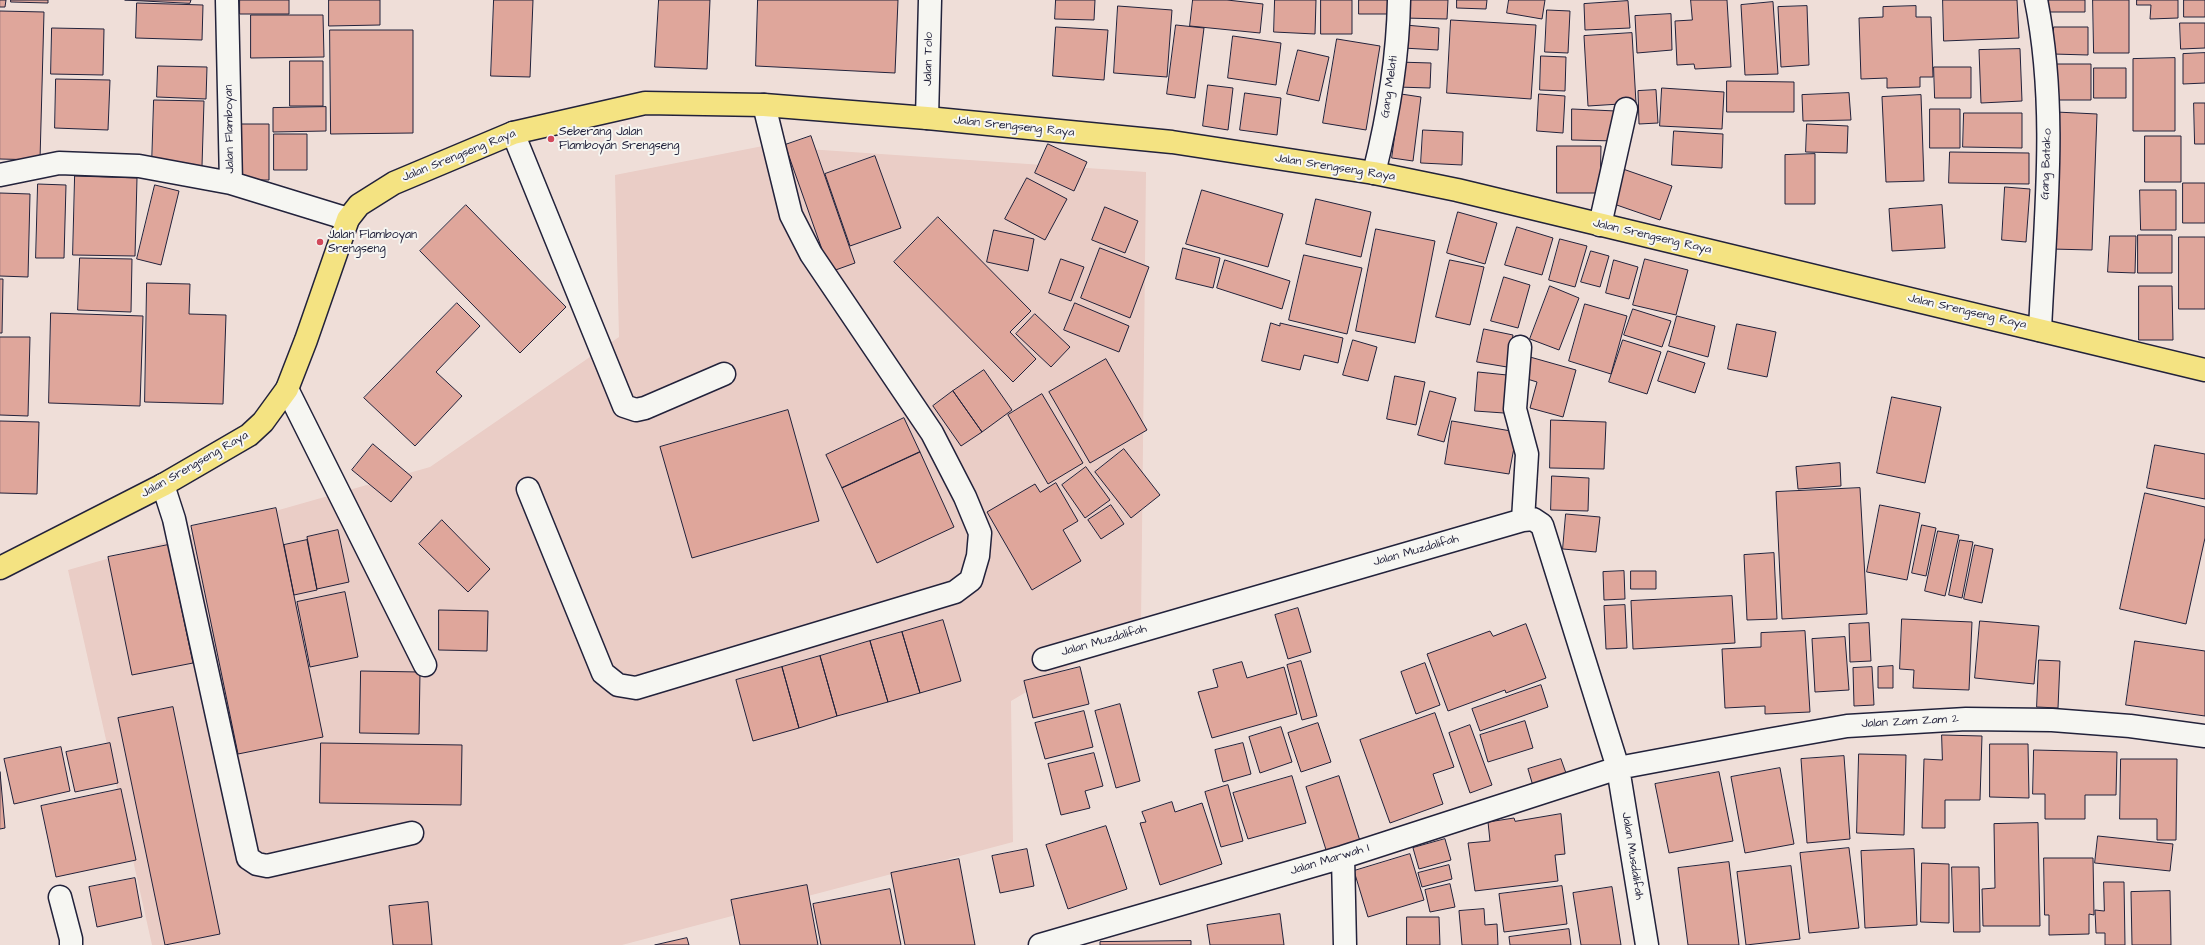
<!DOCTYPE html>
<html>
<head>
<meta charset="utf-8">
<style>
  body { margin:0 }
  canvas { display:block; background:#efded8 }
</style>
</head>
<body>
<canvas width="2205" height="945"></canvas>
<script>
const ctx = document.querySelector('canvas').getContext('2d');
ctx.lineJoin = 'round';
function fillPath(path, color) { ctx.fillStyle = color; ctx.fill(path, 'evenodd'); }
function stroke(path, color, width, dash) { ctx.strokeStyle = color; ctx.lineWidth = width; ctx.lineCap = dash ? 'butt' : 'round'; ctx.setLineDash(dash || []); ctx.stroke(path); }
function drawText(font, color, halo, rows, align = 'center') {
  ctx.font = font + ' "Architects Daughter",sans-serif'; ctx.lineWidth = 4; ctx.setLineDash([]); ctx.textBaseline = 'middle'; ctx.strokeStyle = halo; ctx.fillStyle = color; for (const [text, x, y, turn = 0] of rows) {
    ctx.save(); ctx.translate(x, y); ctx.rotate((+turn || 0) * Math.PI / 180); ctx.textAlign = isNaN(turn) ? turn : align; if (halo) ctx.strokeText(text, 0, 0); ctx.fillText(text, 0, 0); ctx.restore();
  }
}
const built = new Path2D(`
  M763,146L1146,172L1141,624L1011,701L1013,842L622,945H152L68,570L430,467L619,337L615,175Z`);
const building = new Path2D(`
  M0,0H6L5,7H0Z
  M11,0H48V3L11,2Z
  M125,0H191L190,3Z
  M240,0H289V14H240Z
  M329,0H380V25L329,26Z
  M494,0H533L530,77L491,76Z
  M659,0H710L707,69L655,67Z
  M758,0H898L895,73L756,66Z
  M1056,0H1095L1094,20L1055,19Z
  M1193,0H1227L1263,4L1260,33L1190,26Z
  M1275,0H1316L1315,34L1274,32Z
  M1321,0H1352V34H1321Z
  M1359,0H1395L1396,14H1359Z
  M1404,0H1448L1447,19L1403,18Z
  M1457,0H1487L1486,9L1457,8Z
  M1509,0H1545L1542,19L1507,13Z
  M1691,0H1727L1731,67L1695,69L1694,64L1677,65L1675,21L1692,20Z
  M1943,0H2017L2019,38L1944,41Z
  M2049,0H2085V12H2049Z
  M2093,0H2129V53H2094Z
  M2137,0H2178V18L2150,19L2151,5H2137Z
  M2184,0H2205V17H2184Z
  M1628,1L1630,28L1585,30L1584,4Z
  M1773,2L1778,74L1745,75L1741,5Z
  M137,3L203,5L202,40L136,38Z
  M1118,6L1172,10L1167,77L1114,73Z
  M1807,6L1809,65L1781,67L1778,7Z
  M1916,6V17H1931L1933,77H1920V87L1887,88V78L1861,79L1859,18L1883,17V7Z
  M1547,10L1570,11L1568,53L1545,52Z
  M0,11L44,12L40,160L0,159Z
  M1671,14L1672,50L1637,53L1635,16Z
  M251,15H323L324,57L251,58Z
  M1451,20L1536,25L1531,99L1447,93Z
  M2180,23H2205V48L2181,49Z
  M1176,25L1204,28L1195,98L1167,94Z
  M1405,25L1439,28L1438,50L1403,48Z
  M1056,27L1108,30L1104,80L1053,76Z
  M2054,27H2088V55L2053,54Z
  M52,28L104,29L103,75L51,74Z
  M330,30H413V133L331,134Z
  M1632,33L1636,103L1588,106L1584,36Z
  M1233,36L1281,43L1276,85L1228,78Z
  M1337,39L1380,46L1366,130L1323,123Z
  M2020,49L2022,101L1981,103L1979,50Z
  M1298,50L1329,57L1319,101L1287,94Z
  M2205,53V83L2183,84V54Z
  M1541,56L1566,57L1565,91L1540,90Z
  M2175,58V131H2133V59Z
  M290,61H323V106H290Z
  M1397,62L1431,63L1430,88L1397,87Z
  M2053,64H2091V100H2053Z
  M158,66L207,67L206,99L157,97Z
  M1934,67H1971V98H1935Z
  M2094,68H2126V98H2094Z
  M56,79L110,80L108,130L55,128Z
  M1727,81L1794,82V112H1727Z
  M1208,85L1233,88L1228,130L1203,126Z
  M1662,88L1724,92L1722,129L1660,126Z
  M1656,90L1658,123L1639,124L1638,91Z
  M1245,93L1281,98L1277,135L1240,130Z
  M1849,93L1851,120L1803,121L1802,95Z
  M1401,94L1421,97L1413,161L1392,158Z
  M1539,94L1565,96L1563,133L1537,131Z
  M1921,95L1924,181L1886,182L1882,97Z
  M154,100L204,101L202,166L152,165Z
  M2194,103H2205V144H2195Z
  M326,107V131L273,132V108Z
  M1572,109L1616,111V141L1572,140Z
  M1930,109H1960V148H1930Z
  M2056,112L2097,114L2092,250L2051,249Z
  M1964,113H2022V148L1963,147Z
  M238,124H269V180H239Z
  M1807,124L1848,126L1847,153L1806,152Z
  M1423,130L1463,132L1462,165L1421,163Z
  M1674,131L1723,134L1722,168L1672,165Z
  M274,134H307V170H274Z
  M811,136L855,263L830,272L785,145Z
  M2145,136H2181V182H2145Z
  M1048,144L1087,162L1074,191L1035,173Z
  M1557,146H1601L1600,193H1557Z
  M1950,152L2029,153V184L1949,183Z
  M1815,154V204H1785V155Z
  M875,156L901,228L850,246L825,174Z
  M1620,168L1672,186L1660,220L1608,202Z
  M75,176L137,178L135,256L73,255Z
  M1027,178L1067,199L1045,240L1005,219Z
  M2183,183H2205V223H2183Z
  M38,184L66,185L64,258H36Z
  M155,185L179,191L161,265L137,259Z
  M2005,187L2030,189L2026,242L2002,240Z
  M1202,190L1283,214L1268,267L1186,244Z
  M2140,190H2176V230H2141Z
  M0,193L30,194L28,277L0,276Z
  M1316,199L1371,212L1361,257L1306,244Z
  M466,205L566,307L520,353L420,251Z
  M1942,205L1945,248L1892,251L1889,209Z
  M1105,207L1138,221L1125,253L1092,240Z
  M1458,212L1497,223L1485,264L1447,253Z
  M938,217L1031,311L1010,332L1036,359L1013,382L894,262Z
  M1517,227L1553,238L1542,275L1505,265Z
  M1376,229L1435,241L1415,343L1356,331Z
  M994,230L1034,239L1028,271L987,262Z
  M2138,235H2172V273H2138Z
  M2110,236H2136L2135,273L2108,272Z
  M2179,237H2205V309H2179Z
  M1560,239L1587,246L1575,287L1549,280Z
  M1100,248L1149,267L1130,318L1081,298Z
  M1183,248L1220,258L1213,288L1176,279Z
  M1591,251L1609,256L1600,287L1581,282Z
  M1304,255L1362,268L1347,334L1289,320Z
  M80,258L132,259L131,312L78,310Z
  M1061,259L1084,267L1071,301L1049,293Z
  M1645,259L1688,270L1676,315L1633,305Z
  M1225,260L1290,281L1282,309L1217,288Z
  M1450,260L1484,267L1470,325L1436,317Z
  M1614,260L1638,267L1629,299L1606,293Z
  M1504,277L1530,285L1518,328L1491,321Z
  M0,279H3L2,333H0Z
  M147,283L190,284L189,314L226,315L223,404L145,402Z
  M1550,286L1579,298L1559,350L1530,339Z
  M2139,286H2172L2173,340H2139Z
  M457,303L480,326L436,372L462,396L415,446L364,398Z
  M1075,303L1129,326L1119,352L1064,330Z
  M1585,304L1627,316L1611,374L1569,361Z
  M1633,309L1671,321L1662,347L1624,335Z
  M51,313L143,316L140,406L49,403Z
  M1035,314L1070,347L1051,367L1016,334Z
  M1677,316L1715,326L1708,357L1669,346Z
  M1271,323L1280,326V323L1343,338L1338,363L1304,355L1300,370L1262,361Z
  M1737,324L1776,332L1767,377L1728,369Z
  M1484,329L1513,335L1507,367L1477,362Z
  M0,337H30L28,416L0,415Z
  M1353,340L1377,347L1368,381L1343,375Z
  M1623,340L1661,352L1647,394L1609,382Z
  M1668,351L1705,363L1695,393L1658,381Z
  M1530,357L1576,370L1563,417L1530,408L1537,382L1524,378Z
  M1106,359L1147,430L1090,463L1049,392Z
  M984,370L1012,410L982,432L953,391Z
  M1478,372L1507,375L1504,413L1475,411Z
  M1395,376L1425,382L1416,425L1387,419Z
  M953,391L982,432L961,446L933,406Z
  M1430,391L1456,398L1444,442L1418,435Z
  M1042,394L1083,463L1048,484L1008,415Z
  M1892,397L1941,407L1925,483L1877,473Z
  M788,410L819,521L692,558L660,447Z
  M904,418L920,452L842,488L826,455Z
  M1551,420L1606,422L1604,469L1550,468Z
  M0,421L39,422L37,494L0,493Z
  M1452,421L1517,432L1509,474L1445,464Z
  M373,444L412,477L391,502L352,470Z
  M2155,445L2205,454V499L2147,488Z
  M1124,449L1160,495L1131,518L1095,472Z
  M920,452L954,527L877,563L842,488Z
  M1840,463L1841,486L1798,489L1796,467Z
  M1086,467L1110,500L1085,518L1062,485Z
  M1552,476L1589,478L1588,511L1551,510Z
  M1056,483L1078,521L1063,530L1081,561L1032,590L987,512L1035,484L1040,492Z
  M1860,488L1867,614L1782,619L1776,492Z
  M2145,493L2205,507V538L2186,624L2120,609Z
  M1111,505L1124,524L1101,539L1088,520Z
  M1880,505L1920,513L1907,580L1867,572Z
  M276,508L323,737L238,754L191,526Z
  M1566,514L1600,517L1596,552L1563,549Z
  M442,520L490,569L468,592L419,544Z
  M1922,525L1936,528L1926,576L1912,573Z
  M338,530L349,582L317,589L307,537Z
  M1938,531L1959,535L1945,596L1925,591Z
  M307,540L317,590L294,595L284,545Z
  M1960,540L1973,542L1962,598L1949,595Z
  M168,545L193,663L132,675L108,557Z
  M1975,545L1993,549L1982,603L1964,599Z
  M1774,553L1777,619L1747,620L1744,555Z
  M1624,571L1625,599L1604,600L1603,572Z
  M1631,571H1656V589H1631Z
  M345,592L358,657L310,667L297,602Z
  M1732,596L1735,643L1633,649L1631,601Z
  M1625,605L1627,648L1606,649L1604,606Z
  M1298,608L1311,652L1288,659L1275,615Z
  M439,610L488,611L487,651L439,650Z
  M1902,619L1972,622L1969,690L1913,688L1914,670L1900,669Z
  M943,620L961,681L920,693L902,632Z
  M1980,621L2039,626L2034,684L1975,678Z
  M1869,623L1871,661L1850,662L1849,624Z
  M1526,624L1546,678L1506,693L1505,690L1448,711L1427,654L1490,631L1493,636Z
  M1805,631L1810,712L1765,714V706L1725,708L1722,649L1761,647V633Z
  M902,632L920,693L888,702L870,641Z
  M1845,637L1849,690L1815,692L1812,639Z
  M870,641L888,702L837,716L820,656Z
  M2135,641L2205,651V716L2126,705Z
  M820,656L837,716L799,728L782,667Z
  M2039,660L2060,661L2058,708L2037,707Z
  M1301,661L1317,716L1302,720L1287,665Z
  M1242,662L1247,678L1284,667L1297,714L1212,738L1198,692L1218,687L1213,670Z
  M1425,663L1440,705L1416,714L1401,672Z
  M1893,666V688H1878V667Z
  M782,667L799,728L753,741L736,680Z
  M1080,667L1089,704L1033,718L1024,681Z
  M1872,667L1874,705L1854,706L1853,668Z
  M361,671L420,672L419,734L360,733Z
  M1541,685L1548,707L1480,731L1472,709Z
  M1120,704L1140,781L1116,788L1095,711Z
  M173,707L220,934L165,945L118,718Z
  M1084,711L1093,747L1045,759L1035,723Z
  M1435,713L1454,767L1433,774L1443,804L1390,823L1360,740Z
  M1525,721L1533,748L1488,762L1480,735Z
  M1318,723L1331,762L1301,772L1288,733Z
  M1470,725L1492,785L1470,793L1449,733Z
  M1281,727L1292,762L1260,773L1249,737Z
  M1942,735L1982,736L1980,800H1945V828H1922L1924,759L1942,760Z
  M110,743L118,783L75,792L66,752Z
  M321,743L462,745L461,805L320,803Z
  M1243,743L1251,774L1223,782L1215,750Z
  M1990,744H2028L2029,798L1990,797Z
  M61,747L70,791L14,804L4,759Z
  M2034,750L2117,752L2116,795H2085V819H2045V794H2033Z
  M1094,753L1103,786L1085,791L1090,808L1061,815L1048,764Z
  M1859,754L1906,755L1904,835L1857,833Z
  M1844,756L1850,839L1807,843L1801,759Z
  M1561,759L1567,776L1533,786L1528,769Z
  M2121,759H2177L2176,840H2157V819H2120Z
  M1780,768L1794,844L1745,853L1731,777Z
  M0,772L5,828L0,829Z
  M1719,772L1733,841L1669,853L1655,784Z
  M1292,776L1306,823L1248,839L1233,793Z
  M1339,776L1361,844L1328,856L1306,787Z
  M1228,785L1243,841L1221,847L1205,792Z
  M121,789L136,860L56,877L41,806Z
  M1172,802L1175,812L1202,803L1222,864L1160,885L1140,823L1146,822L1142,812Z
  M1561,814L1565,854L1555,855L1558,881L1475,891L1468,843L1490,841L1488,822L1514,818L1515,821Z
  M2038,823L2040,926H1983L1982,889L1995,888L1994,824Z
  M1106,826L1127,889L1068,909L1046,845Z
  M2098,836L2173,844L2170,871L2095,863Z
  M1445,839L1451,860L1419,869L1413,848Z
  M1849,848L1859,928L1809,933L1800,853Z
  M1027,849L1034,886L1000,893L992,856Z
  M1914,849L1917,925L1865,928L1861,851Z
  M1410,854L1424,900L1368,917L1354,871Z
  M2044,858H2093L2094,915L2089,914V934L2049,935V915H2045Z
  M959,859L975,945H905L891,873Z
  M1729,862L1739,945H1688L1678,868Z
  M1922,863L1949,864V923L1921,922Z
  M1449,865L1452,879L1422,887L1418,873Z
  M1791,866L1800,939L1746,945L1737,872Z
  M1952,867H1979L1980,932H1954Z
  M135,878L142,917L97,927L89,887Z
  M2104,882H2124L2125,945H2105V933H2096L2095,910L2104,911Z
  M1450,884L1455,907L1430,912L1425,890Z
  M807,885L818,945H740L731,900Z
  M1562,886L1567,924L1504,932L1499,894Z
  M1612,887L1621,945H1581L1573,893Z
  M890,889L901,945H821L813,904Z
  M2170,891L2171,945H2132L2131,892Z
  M428,902L432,945H393L389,906Z
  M1484,909L1485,925L1497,924L1498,945H1462L1459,911Z
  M1280,914L1284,945H1210L1207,925Z
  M1407,917H1439L1440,945H1407Z
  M1569,929L1571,945H1510L1509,937Z
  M687,938L689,945H655Z
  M1191,941V945H1100V942Z`);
const minor = new Path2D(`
  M227,0L231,183
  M2036,0C2058,108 2045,220 2040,330
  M927,118L930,0
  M513,133L624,406L636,410L645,408L724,374
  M1374,173C1388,117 1398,58 1399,0
  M0,175L59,163L139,166L231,183L348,219
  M1600,225L1626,109
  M1520,347L1515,409L1527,454L1523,520
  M287,389L425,665
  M163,485L174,519L248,858L257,864L267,866L412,833
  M528,489L603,673L618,685L636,688L955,592L971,580L978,556L980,533L965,497L932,433L811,254L791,215L764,105
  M1044,659L1523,520L1533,519L1542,525L1618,768L1647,945
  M1343,857L1345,945
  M60,897L71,939V945
  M1040,945L1343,857L1618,768L1762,741L1847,726L1966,719L2052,720L2130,726L2205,736`);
const major = new Path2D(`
  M0,568L163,485L249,435L263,422L287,389L306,340L348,219L359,205L394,183L513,133L645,103L764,105L927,118L1172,142L1374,173L1457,190L2205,370`);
const markers = [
  [551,139,4,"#d1495b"],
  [320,242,4,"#d1495b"]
];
const streetNames = [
  ["Jalan Tolo",929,59,-89],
  ["Gang Melati",1390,87,-82],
  ["Jalan Srengseng Raya",1014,127,6],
  ["Jalan Flamboyan",230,129,-91],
  ["Jalan Srengseng Raya",459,156,-22],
  ["Gang Batako",2047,164,-88],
  ["Jalan Srengseng Raya",1335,168,9],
  ["Jalan Srengseng Raya",1652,237,13],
  ["Jalan Srengseng Raya",1967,312,13],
  ["Jalan Srengseng Raya",195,465,-30],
  ["Jalan Muzdalifah",1416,551,-16],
  ["Jalan Muzdalifah",1104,641,-16],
  ["Jalan Zam Zam 2",1910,722,-3],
  ["Jalan Musdalifah",1632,856,81],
  ["Jalan Marwah I",1330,860,-17]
];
const poiNames = [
  ["Seberang Jalan",559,132],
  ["Flamboyan Srengseng",559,146],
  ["Jalan Flamboyan",328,235],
  ["Srengseng",328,249]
];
fillPath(built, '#eacdc6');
fillPath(building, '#dfa69b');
stroke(building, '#22223b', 1);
stroke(minor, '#22223b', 25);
stroke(major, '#22223b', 25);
stroke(minor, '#f6f6f2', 22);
stroke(major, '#f4e382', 22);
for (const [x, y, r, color] of markers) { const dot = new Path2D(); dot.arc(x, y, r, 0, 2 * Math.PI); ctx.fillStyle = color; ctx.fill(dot); stroke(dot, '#f6f6f2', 1.5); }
drawText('12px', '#22223b', '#f6f6f2', streetNames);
drawText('12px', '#22223b', '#f6f6f2', poiNames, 'left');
</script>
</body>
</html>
